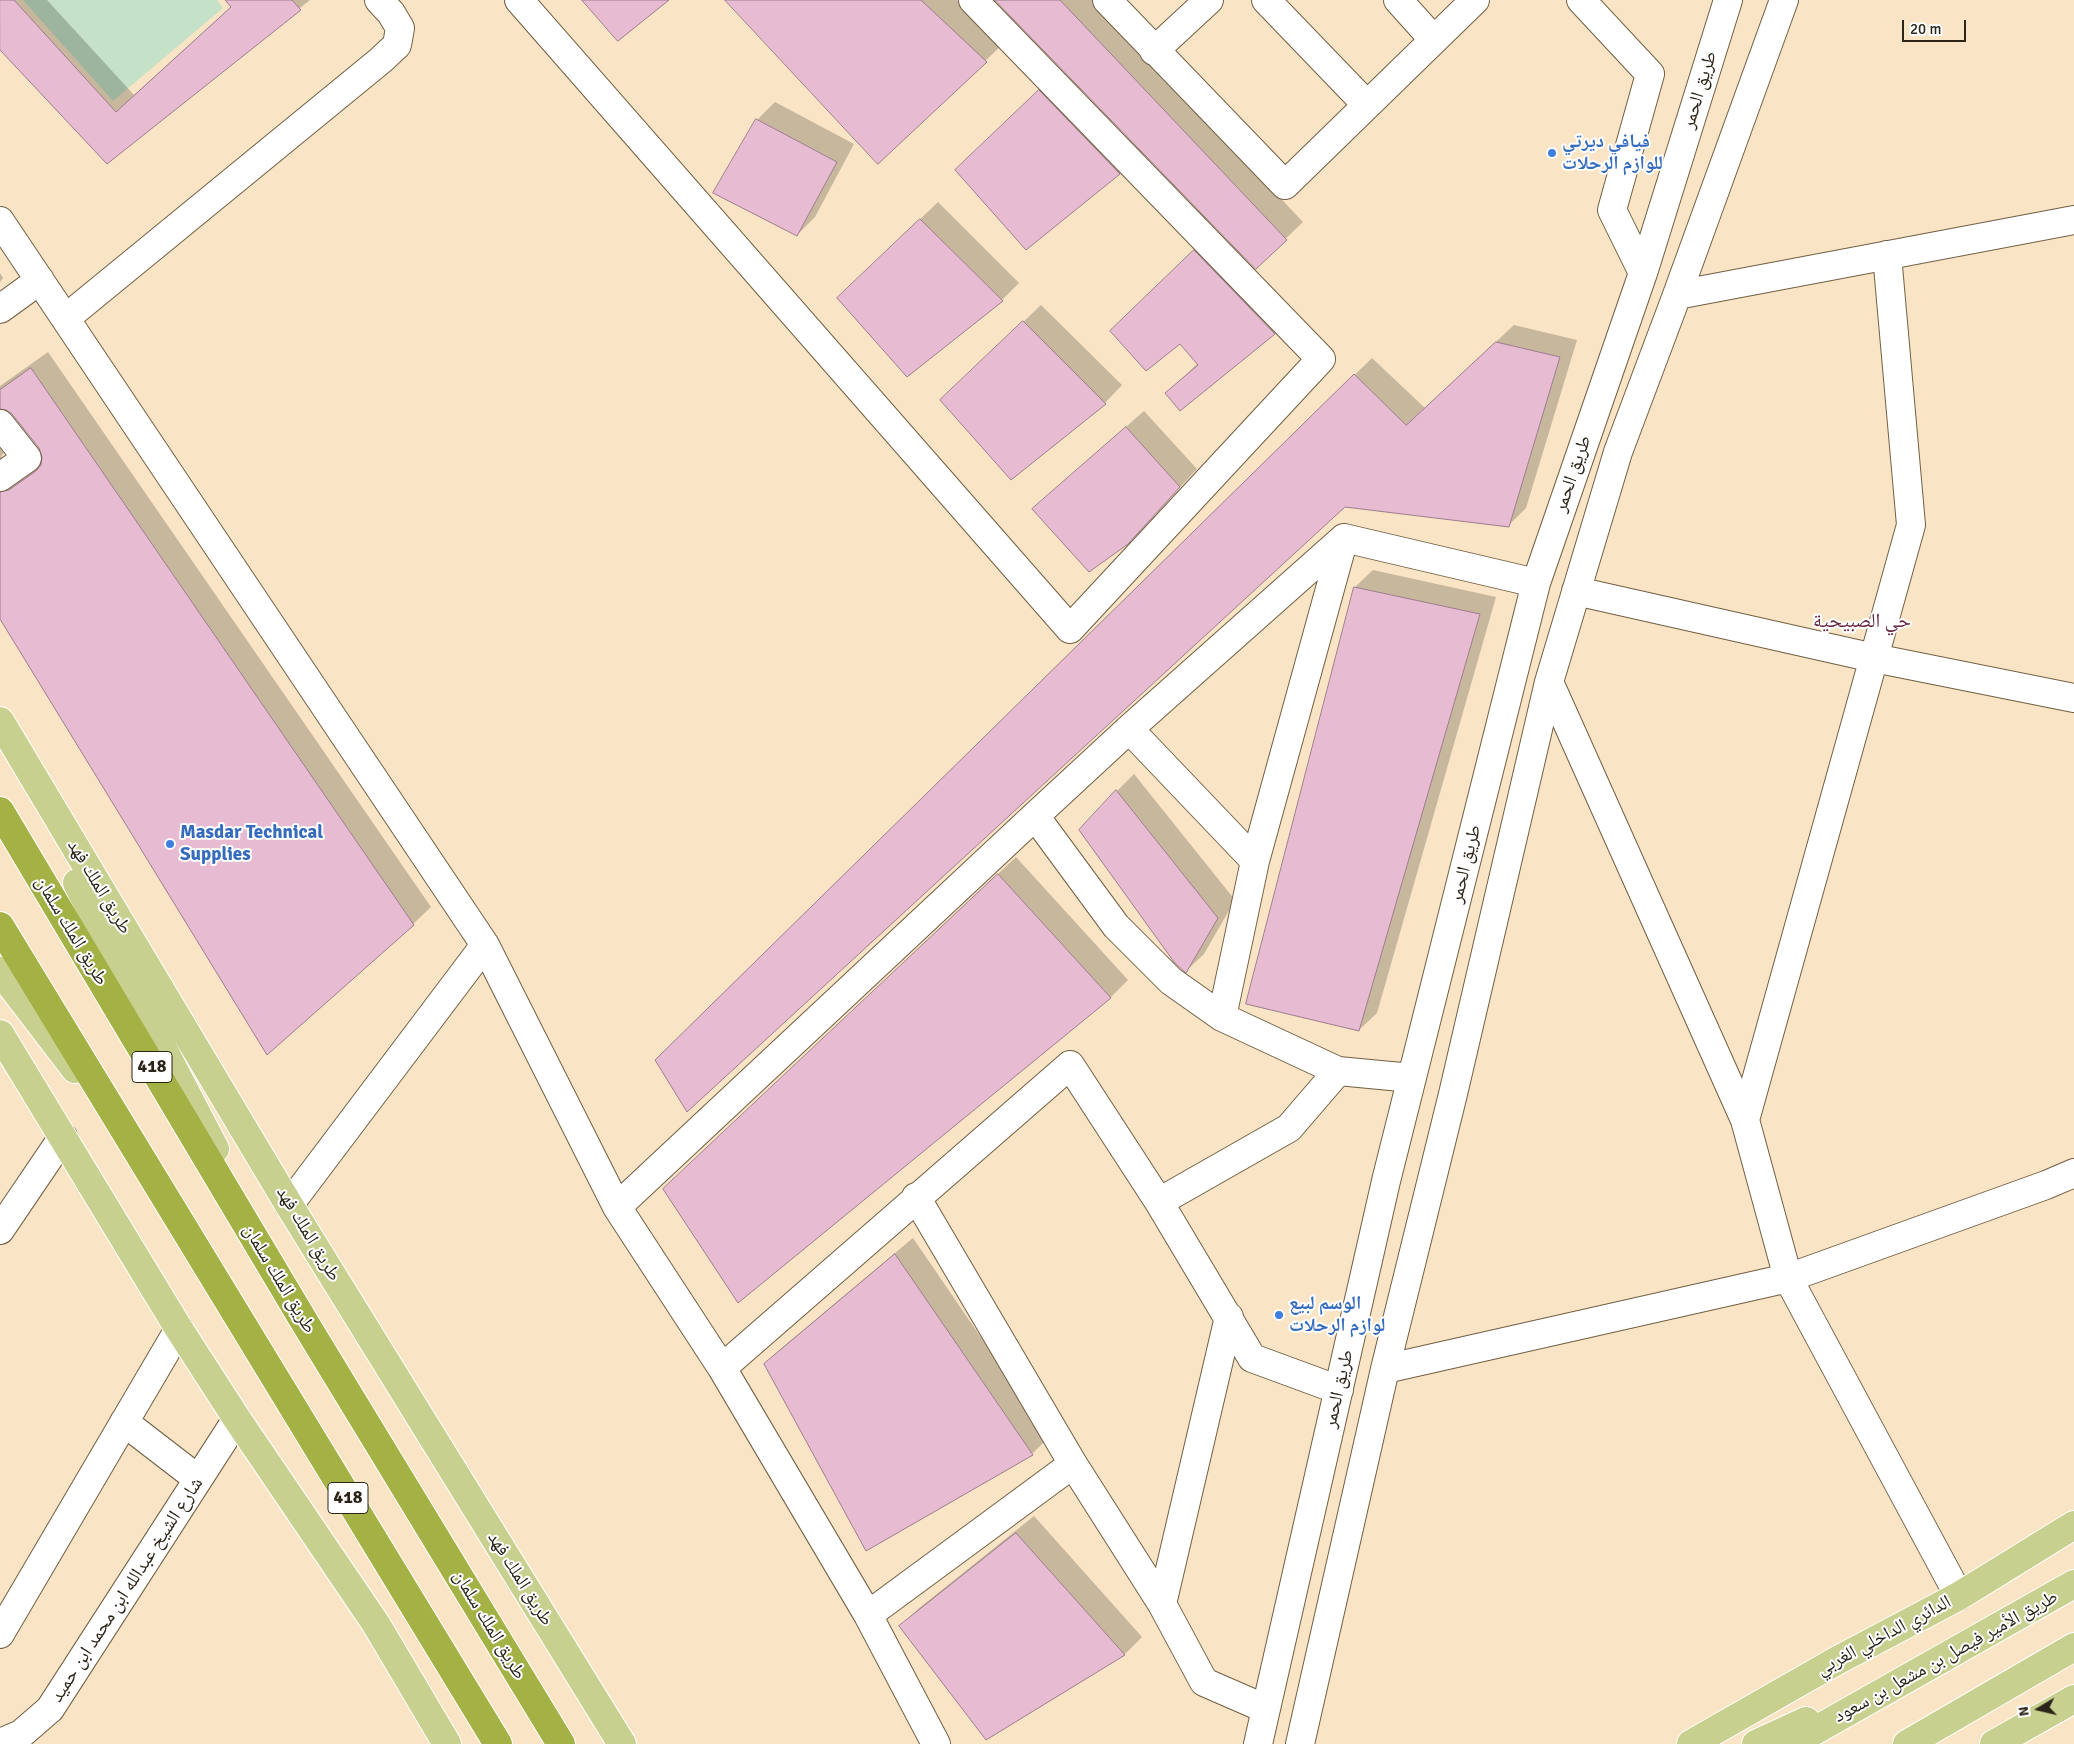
<!DOCTYPE html>
<html>
<head>
<meta charset="utf-8">
<style>
  body { margin:0 }
  #map { position:relative; width:2074px; height:1744px; overflow:hidden; background:#f9e5c5; font-family:Signika,sans-serif }
  canvas { display:block }
  .north { position:absolute; left:2014px; top:1684px; width:50px; height:50px; -webkit-text-stroke:4px #fff; paint-order:stroke; rotate:261deg; font-size:14px; font-weight:700; line-height:20px; text-align:center; color:#2b2418 }
  .north::after { content:''; display:block; margin:auto; width:18px; height:22px; background:#2b2418; clip-path:polygon(50% 0,100% 100%,50% 72%,0 100%) }
  .scale { position:absolute; left:1902px; top:20px; width:64px; height:22px; box-sizing:border-box; border:2px solid #2b2418; border-top:0; padding-left:6px; font-size:15px; line-height:18px; white-space:nowrap; color:#2b2418; -webkit-text-stroke:4px #fff; paint-order:stroke }
</style>
</head>
<body>
<div id="map">
<canvas width="2074" height="1744"></canvas>
<div class="north">N</div>
<div class="scale">20 m</div>
</div>
<script>
const ctx = document.querySelector('canvas').getContext('2d');
ctx.lineJoin = 'round';
function fillPath(path, color) { ctx.fillStyle = color; ctx.fill(path, 'evenodd'); }
function stroke(path, color, width, dash) { ctx.strokeStyle = color; ctx.lineWidth = width; ctx.lineCap = dash ? 'butt' : 'round'; ctx.setLineDash(dash || []); ctx.stroke(path); }
function drawText(font, color, halo, rows, align = 'center') {
  ctx.font = font + ' Signika,"Noto Naskh Arabic",sans-serif'; ctx.lineWidth = 4; ctx.setLineDash([]); ctx.textBaseline = 'middle'; ctx.strokeStyle = halo; ctx.fillStyle = color; for (const [text, x, y, turn = 0] of rows) {
    ctx.save(); ctx.translate(x, y); ctx.rotate((+turn || 0) * Math.PI / 180); ctx.textAlign = isNaN(turn) ? turn : align; if (halo) ctx.strokeText(text, 0, 0); ctx.fillText(text, 0, 0); ctx.restore();
  }
}
const green = new Path2D(`
  M23,0H217L223,8L113,101Z`);
const shadow = new Path2D(`
  M0,0H47L134,95L232,6L227,0H310L107,162L0,48Z
  M727,0H957L1003,44L878,163Z
  M997,0H1093L1303,222L1256,267Z
  M1057,74L1136,156L1119,173L974,153Z
  M775,102L854,144L815,217L797,235L715,192L757,120Z
  M938,202L1019,283L1002,300L856,281Z
  M1212,234L1291,316L1274,333L1167,393L1198,363L1180,342L1129,313Z
  M0,273L3,278L0,282Z
  M1041,305L1122,385L1105,403L1011,478L959,383Z
  M1514,325L1577,340L1526,508L1509,525L1345,506L656,1060L1372,358L1425,408Z
  M48,352L431,907L413,924L0,617V386ZM1,408L13,413L40,448L44,455L42,463L27,473L1,461L2,455L21,436L5,416Z
  M1144,411L1197,469L1145,525L1033,509Z
  M1373,570L1496,597L1377,1013L1359,1030L1355,587Z
  M1134,774L1235,900L1204,954L1186,971L1117,791Z
  M1016,857L1128,980L1111,997L739,1301L682,1172Z
  M913,1238L1049,1437L1032,1454L765,1364L783,1347Z
  M1034,1516L1142,1637L1125,1654L986,1739L901,1626L918,1609Z`);
const building = new Path2D(`
  M0,0H14L116,112L231,7L225,0H292L301,10L107,164L0,50Z
  M582,0H669L618,41Z
  M725,0H921L987,62L878,164Z
  M995,0H1060L1287,240L1256,269Z
  M1039,90L1120,174L1026,250L955,170Z
  M756,119L837,162L797,236L713,193Z
  M920,219L1003,301L907,377L837,298Z
  M1194,250L1275,334L1180,411L1165,393L1198,365L1180,344L1146,371L1110,331Z
  M1023,321L1106,404L1011,480L940,400Z
  M1496,342L1560,357L1509,527L1345,507L687,1112L655,1060L1354,374L1406,425Z
  M31,368L414,925L267,1055L0,619V492L9,490L36,471L41,465L42,457L39,448L12,414L6,410L0,409V390Z
  M1126,427L1180,487L1128,544L1089,572L1032,509Z
  M1354,587L1480,614L1359,1031L1246,1004Z
  M1116,790L1218,918L1186,973L1174,962L1079,830Z
  M998,874L1111,998L738,1303L663,1189Z
  M895,1254L1033,1455L866,1551L764,1364Z
  M1016,1533L1125,1655L986,1740L899,1626Z`);
const minor = new Path2D(`
  M519,0L1070,629L1321,359L973,0
  M1107,0L1285,185L1475,0
  M1266,0L1367,105
  M1398,0L1434,40
  M1581,0L1650,74L1612,210L1643,273
  M1154,51L1209,0
  M0,221L485,945L289,1205
  M1677,295L2074,220
  M0,309L40,280
  M66,318L381,60L397,45L400,28L391,13L379,0
  M0,424L27,458L0,477
  M1576,591L1874,658L2074,698
  M1549,682L1745,1120L1788,1278L1959,1596
  M1129,729L1255,861
  M1035,816L1129,729L1344,538
  M485,945L617,1207L722,1368L868,1615L936,1744
  M1222,1017L1255,861L1344,538L1536,583
  M1745,1120L1911,525L1887,255
  M916,1197L1073,1464L1162,1604L1204,1682L1266,1709
  M1159,1202L1289,1128L1338,1071
  M617,1207L1035,816L1116,926L1171,981L1222,1017L1338,1071L1412,1078
  M0,1230L63,1137
  M722,1368L1070,1065L1159,1202L1252,1358L1339,1390
  M1385,1369L1788,1278L2046,1185L2074,1173
  M124,1422L198,1479
  M1162,1604L1229,1317
  M868,1615L1073,1464
  M0,1634L179,1329
  M0,1743L21,1734L50,1709L237,1419
  M1258,1744L1386,1181L1536,583L1643,273L1728,0
  M1300,1744L1385,1369L1453,1094L1549,682L1618,452L1677,295L1784,0`);
const major = new Path2D(`
  M0,721L289,1205L622,1744
  M77,883L215,1149
  M0,971L75,1069
  M0,1034L179,1329L237,1419L376,1624L447,1744
  M1691,1744L1838,1660L1959,1596L2074,1525
  M1756,1744L1806,1721
  M1791,1744L2074,1584
  M1907,1744L2074,1647
  M1994,1744L2074,1699`);
const highway = new Path2D(`
  M0,811L305,1323L561,1744
  M0,926L498,1744`);
const markers = [
  [1552,153,5,"#3f7fe0"],
  [170,844,5,"#3f7fe0"],
  [1279,1315,5,"#3f7fe0"]
];
const shields = [
  [152,1067,40],
  [348,1498,40]
];
const shieldNames = [
  ["418",152,1067],
  ["418",348,1498]
];
const streetNames = [
  ["طريق الحمر",1700,90,-73],
  ["طريق الحمر",1573,474,-71],
  ["طريق الحمر",1466,864,-76],
  ["طريق الملك فهد",99,887,59],
  ["طريق الملك سلمان",71,931,59],
  ["طريق الملك فهد",308,1234,59],
  ["طريق الملك سلمان",279,1279,59],
  ["طريق الحمر",1339,1389,-77],
  ["طريق الملك فهد",520,1579,58],
  ["شارع الشيخ عبدالله ابن محمد ابن حميد",127,1590,-57],
  ["طريق الملك سلمان",489,1625,59],
  ["الدائري الداخلي الغربي",1884,1636,-28],
  ["طريق الأمير فيصل بن مشعل بن سعود",1946,1657,-29]
];
const shopNames = [
  ["فيافي ديرتي",1562,142],
  ["للوازم الرحلات",1562,164],
  ["Masdar Technical",180,833],
  ["Supplies",180,855],
  ["الوسم لبيع",1289,1304],
  ["لوازم الرحلات",1289,1326]
];
const neighbourhoodNames = [
  ["حي الصبيحية",1862,622]
];
fillPath(green, '#c5e1c7');
fillPath(shadow, '#0003');
fillPath(building, '#e7bcd2');
stroke(building, '#9d7c8e', 1);
stroke(minor, '#715f43', 30);
stroke(major, '#fff', 30);
stroke(highway, '#fff', 30);
stroke(minor, '#fff', 28);
stroke(major, '#c8d08f', 28);
stroke(highway, '#a4b145', 28);
for (const [x, y, r, color] of markers) { const dot = new Path2D(); dot.arc(x, y, r, 0, 2 * Math.PI); ctx.fillStyle = color; ctx.fill(dot); stroke(dot, '#fff', 2); }
for (const [x, y, w] of shields) { const box = new Path2D(); box.roundRect(x - w / 2, y - 15.5, w, 31, 4); ctx.fillStyle = '#fff'; ctx.fill(box); stroke(box, '#2b2418', 1); }
drawText('bold 18px', '#2b2418', null, shieldNames);
drawText('19px', '#2b2418', '#fff', streetNames);
drawText('bold 19px', '#366cbe', '#fff', shopNames, 'left');
drawText('20px', '#66243e', '#fff', neighbourhoodNames);
</script>
</body>
</html>
